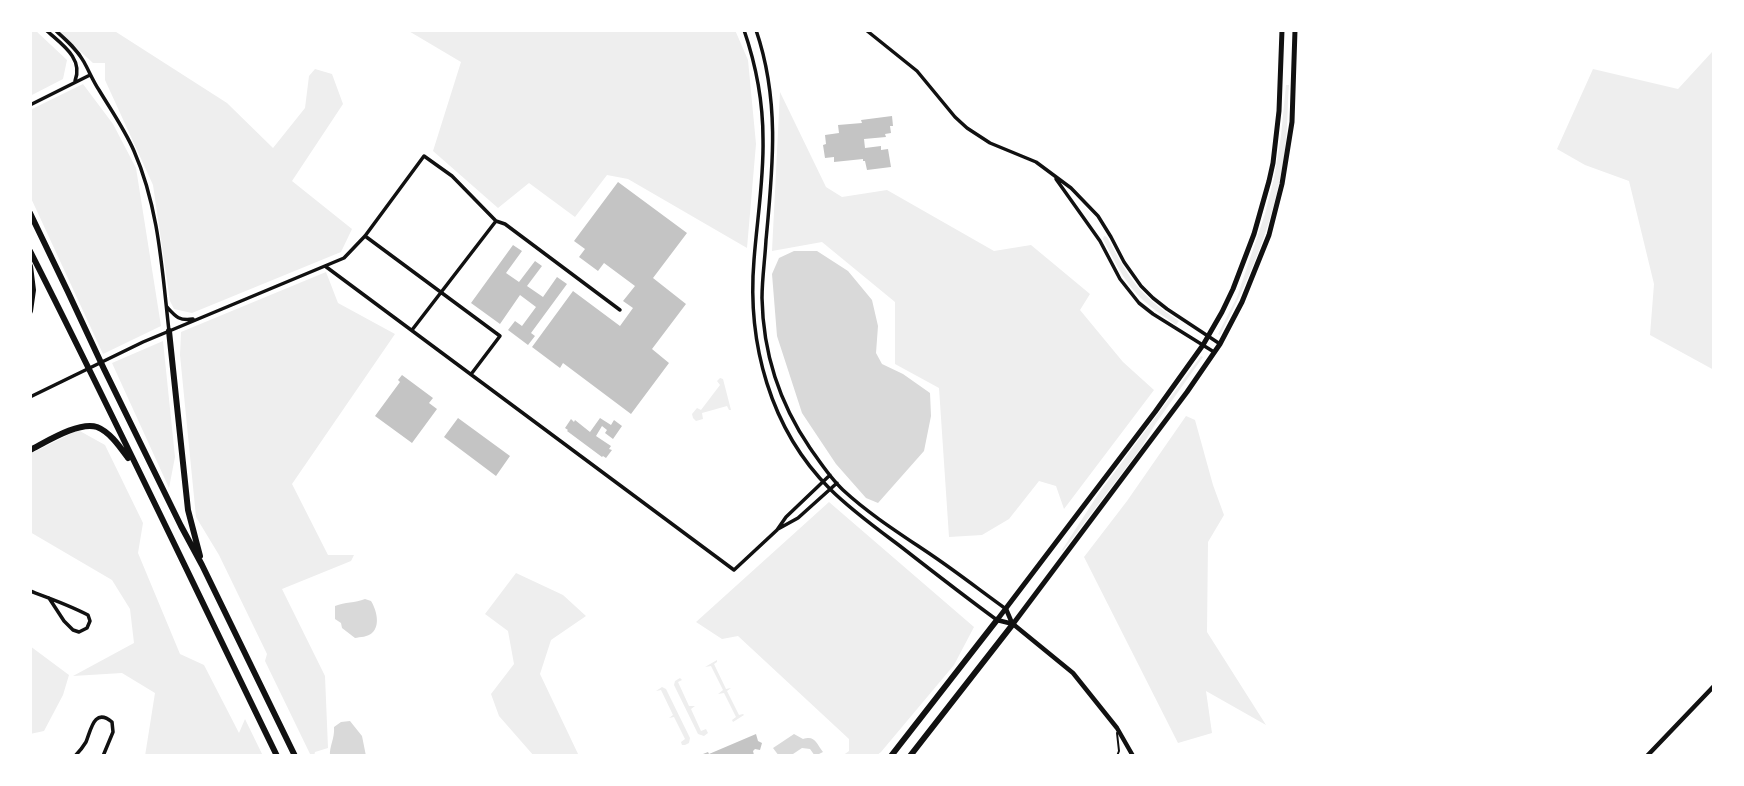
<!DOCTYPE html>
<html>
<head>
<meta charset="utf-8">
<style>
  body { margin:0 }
  #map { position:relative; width:1744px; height:786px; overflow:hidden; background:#fff; font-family:"Fira Sans",sans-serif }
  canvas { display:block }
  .frame { position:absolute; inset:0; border:32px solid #fff; pointer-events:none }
</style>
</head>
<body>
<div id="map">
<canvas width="1744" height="786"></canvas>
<div class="frame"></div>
</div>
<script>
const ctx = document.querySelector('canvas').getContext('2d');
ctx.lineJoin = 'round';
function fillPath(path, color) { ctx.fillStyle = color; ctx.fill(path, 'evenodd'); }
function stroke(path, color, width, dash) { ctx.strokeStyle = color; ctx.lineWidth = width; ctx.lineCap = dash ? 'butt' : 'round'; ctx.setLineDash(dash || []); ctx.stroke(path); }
const green = new Path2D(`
  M30,30H35L67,60L63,79L30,96Z
  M57,30H113L227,103L273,148L305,108L309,76L315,69L332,74L343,104L292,181L352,229L341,252L192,313L174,309L170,301L153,185L105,80V63H93Z
  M407,30H735L748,60L756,144L747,248L628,179L607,175L575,217L529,183L498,208L433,151L461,62Z
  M1712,52L1714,53V370L1650,335L1654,284L1629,181L1585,165L1557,149L1593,69L1678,89Z
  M83,84L113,124L136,168L161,326L103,354L30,196V110Z
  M1286,85H1289C1287,108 1288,133 1284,156C1275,219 1250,279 1220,335L1218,334L1237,297L1265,214L1274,178L1281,136Z
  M780,92L826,187L842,197L887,190L994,251L1031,245L1090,294L1080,310L1123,362L1154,390L1064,509L1056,486L1039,481L1009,519L982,535L949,537L939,388L895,364V302L822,242L772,251Z
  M1104,236L1107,237C1130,280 1138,294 1179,321L1176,325C1165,317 1154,310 1144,301C1125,284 1115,262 1103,239Z
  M326,272L338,303L395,334L292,484L328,555H354L351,561L282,589L325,676L328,748L315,752L314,756H311L265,661L267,654L219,555L196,517L180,355L181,332Z
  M163,341L175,457L169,488L112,363Z
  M1201,356L1203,357L1156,423L1141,448L1063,551L1062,550L1099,493Z
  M720,378L723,379L731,410H729L727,406L702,413L703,419L696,421L693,418L692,414L697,408L701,410L720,385L717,381Z
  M1186,416L1195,420L1213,485L1224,515L1208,542L1207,632L1266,725L1206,691L1212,733L1178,743L1084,557L1127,501Z
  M78,430L105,445L143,523L138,553L180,654L204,665L239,733L245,719L263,756H145L155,693L122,673L73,676L134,643L130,609L112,580L30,532V454Z
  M829,502L974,627L954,665L881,752L876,756H842L849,751V739L738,636L722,639L696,622Z
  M516,573L563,595L586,616L551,640L540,674L579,756H534L499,716L491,694L514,664L508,631L485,614Z
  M30,646L69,675L63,695L44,731L30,734Z
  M717,660V662L714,664L726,689L731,688L727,691L739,715L743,714L744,715L733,722L732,720L736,717L724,693L718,694L723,690L711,666L705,667Z
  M680,678L682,680L678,682L689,706H695L691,709L701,731L706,729L708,733L704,736L698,734L674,685L675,681Z
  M662,687L666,689L690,738L689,743L685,745H682L681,742L685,739L674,717L669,718L673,715L661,690L656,691Z`);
const water = new Path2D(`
  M794,251H817L848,271L872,300L878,326L876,353L882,364L903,374L930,393L931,416L924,451L878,503L866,498L836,464L802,413L777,336L772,274L779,258Z
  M365,599L371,601C376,609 381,625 372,633C368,637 360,637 355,638L342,628L341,623L335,619V606C345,602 355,603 365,599Z
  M350,721L362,736L366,756H330C329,747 335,738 334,727L341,722Z
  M794,734L803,739C815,735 816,743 823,752L815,756L810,749L802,748L790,756H779L773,748Z`);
const building = new Path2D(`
  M892,116L893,126H890L891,133L885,134L886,137L864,139L865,148L881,146V150L888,149L891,167L867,170L865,161H863V159L834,162V157L825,158L823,145L826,144L825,135L839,133L838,125L862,123L861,120Z
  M618,182L687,233L653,278L686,304L652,349L669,363L631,414L563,363L560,368L532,347L573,291L620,326L633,308L623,301L635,286L604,263L598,271L579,257L585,249L574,241Z
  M513,245L522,251L506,273L519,282L535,261L542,266L527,286L543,297L557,277L567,284L531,333L535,336L528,345L508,330L515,321L522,326L536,307L520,295L500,324L471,303Z
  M402,375L433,398L429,403L437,409L412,443L375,416L400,382L398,380Z
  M458,418L510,456L496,476L444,437Z
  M600,418L611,425L614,420L622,426L613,439L605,433L607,430L602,426L596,436L611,446L609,449L612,450L606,458L603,456L602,457L567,431L568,430L565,428L571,419L574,422L575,420L590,432Z
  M756,734L758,741L762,743L760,750L755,749L753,751L754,755L752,756H698L708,752L709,754Z`);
const service = new Path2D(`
  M1117,756L1119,751L1117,733`);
const minor = new Path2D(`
  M46,30C61,44 84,58 75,81
  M55,30C65,39 77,49 84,62C89,71 93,81 99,90C111,110 125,130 134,151C159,208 162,270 169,331
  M744,30C756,65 763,101 763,139C764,179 757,220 754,260C747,343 770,429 830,489C851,510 876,528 900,546C932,571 964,596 997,620
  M756,30C780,100 773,167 766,240C765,259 762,279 762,298C763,352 780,404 810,448C820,462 830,478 843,490C870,515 902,535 933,556C958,573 981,591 1006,609
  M866,30L917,71L955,117L967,128L990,143L1036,162L1071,188L1098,216L1111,237L1124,262L1141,286L1153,298L1167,309L1220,344
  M30,105L90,75
  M1056,179L1100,241L1120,279L1139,303L1153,314L1214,352
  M365,236L500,336L472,373
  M325,266L734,570L777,530L786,517L830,475
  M167,307C176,317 179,321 193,319
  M412,330L496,221
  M30,397L143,342L344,258L365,236L424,156L452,176L496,221L505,224L620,310
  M778,529L798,518L837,483
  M30,591C49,598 69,605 88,615L90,621L87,628L79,632L73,630L64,621L49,598
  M75,756C79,752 83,747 86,742C91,730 94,707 112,722L113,732L103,756`);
const tertiary = new Path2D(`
  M1006,609L1012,623
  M997,620L1013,624L1073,673L1117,728L1133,756
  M1647,756L1714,686`);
const secondary = new Path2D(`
  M997,620L1155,412L1203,345L1222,312L1233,289L1254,234L1269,181L1273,163L1279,111L1282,30
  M1013,624L1187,392L1220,344L1242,302L1269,235L1282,184L1292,122L1295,30`);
const trunk = new Path2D(`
  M30,213L68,292L104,369L181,526L202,565L295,756
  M30,251C115,418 195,588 277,756
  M30,266L33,290L30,311
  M169,331L188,510L200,556
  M30,450C46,442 79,421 97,427C110,432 120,447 128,458
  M891,756L997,620
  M910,756L1013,624`);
fillPath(green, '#eee');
fillPath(water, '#d9d9d9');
fillPath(building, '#c4c4c4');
stroke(service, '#111', 2);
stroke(minor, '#111', 3.5);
stroke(tertiary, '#111', 4.5);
stroke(secondary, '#111', 5);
stroke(trunk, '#111', 6);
</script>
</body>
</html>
